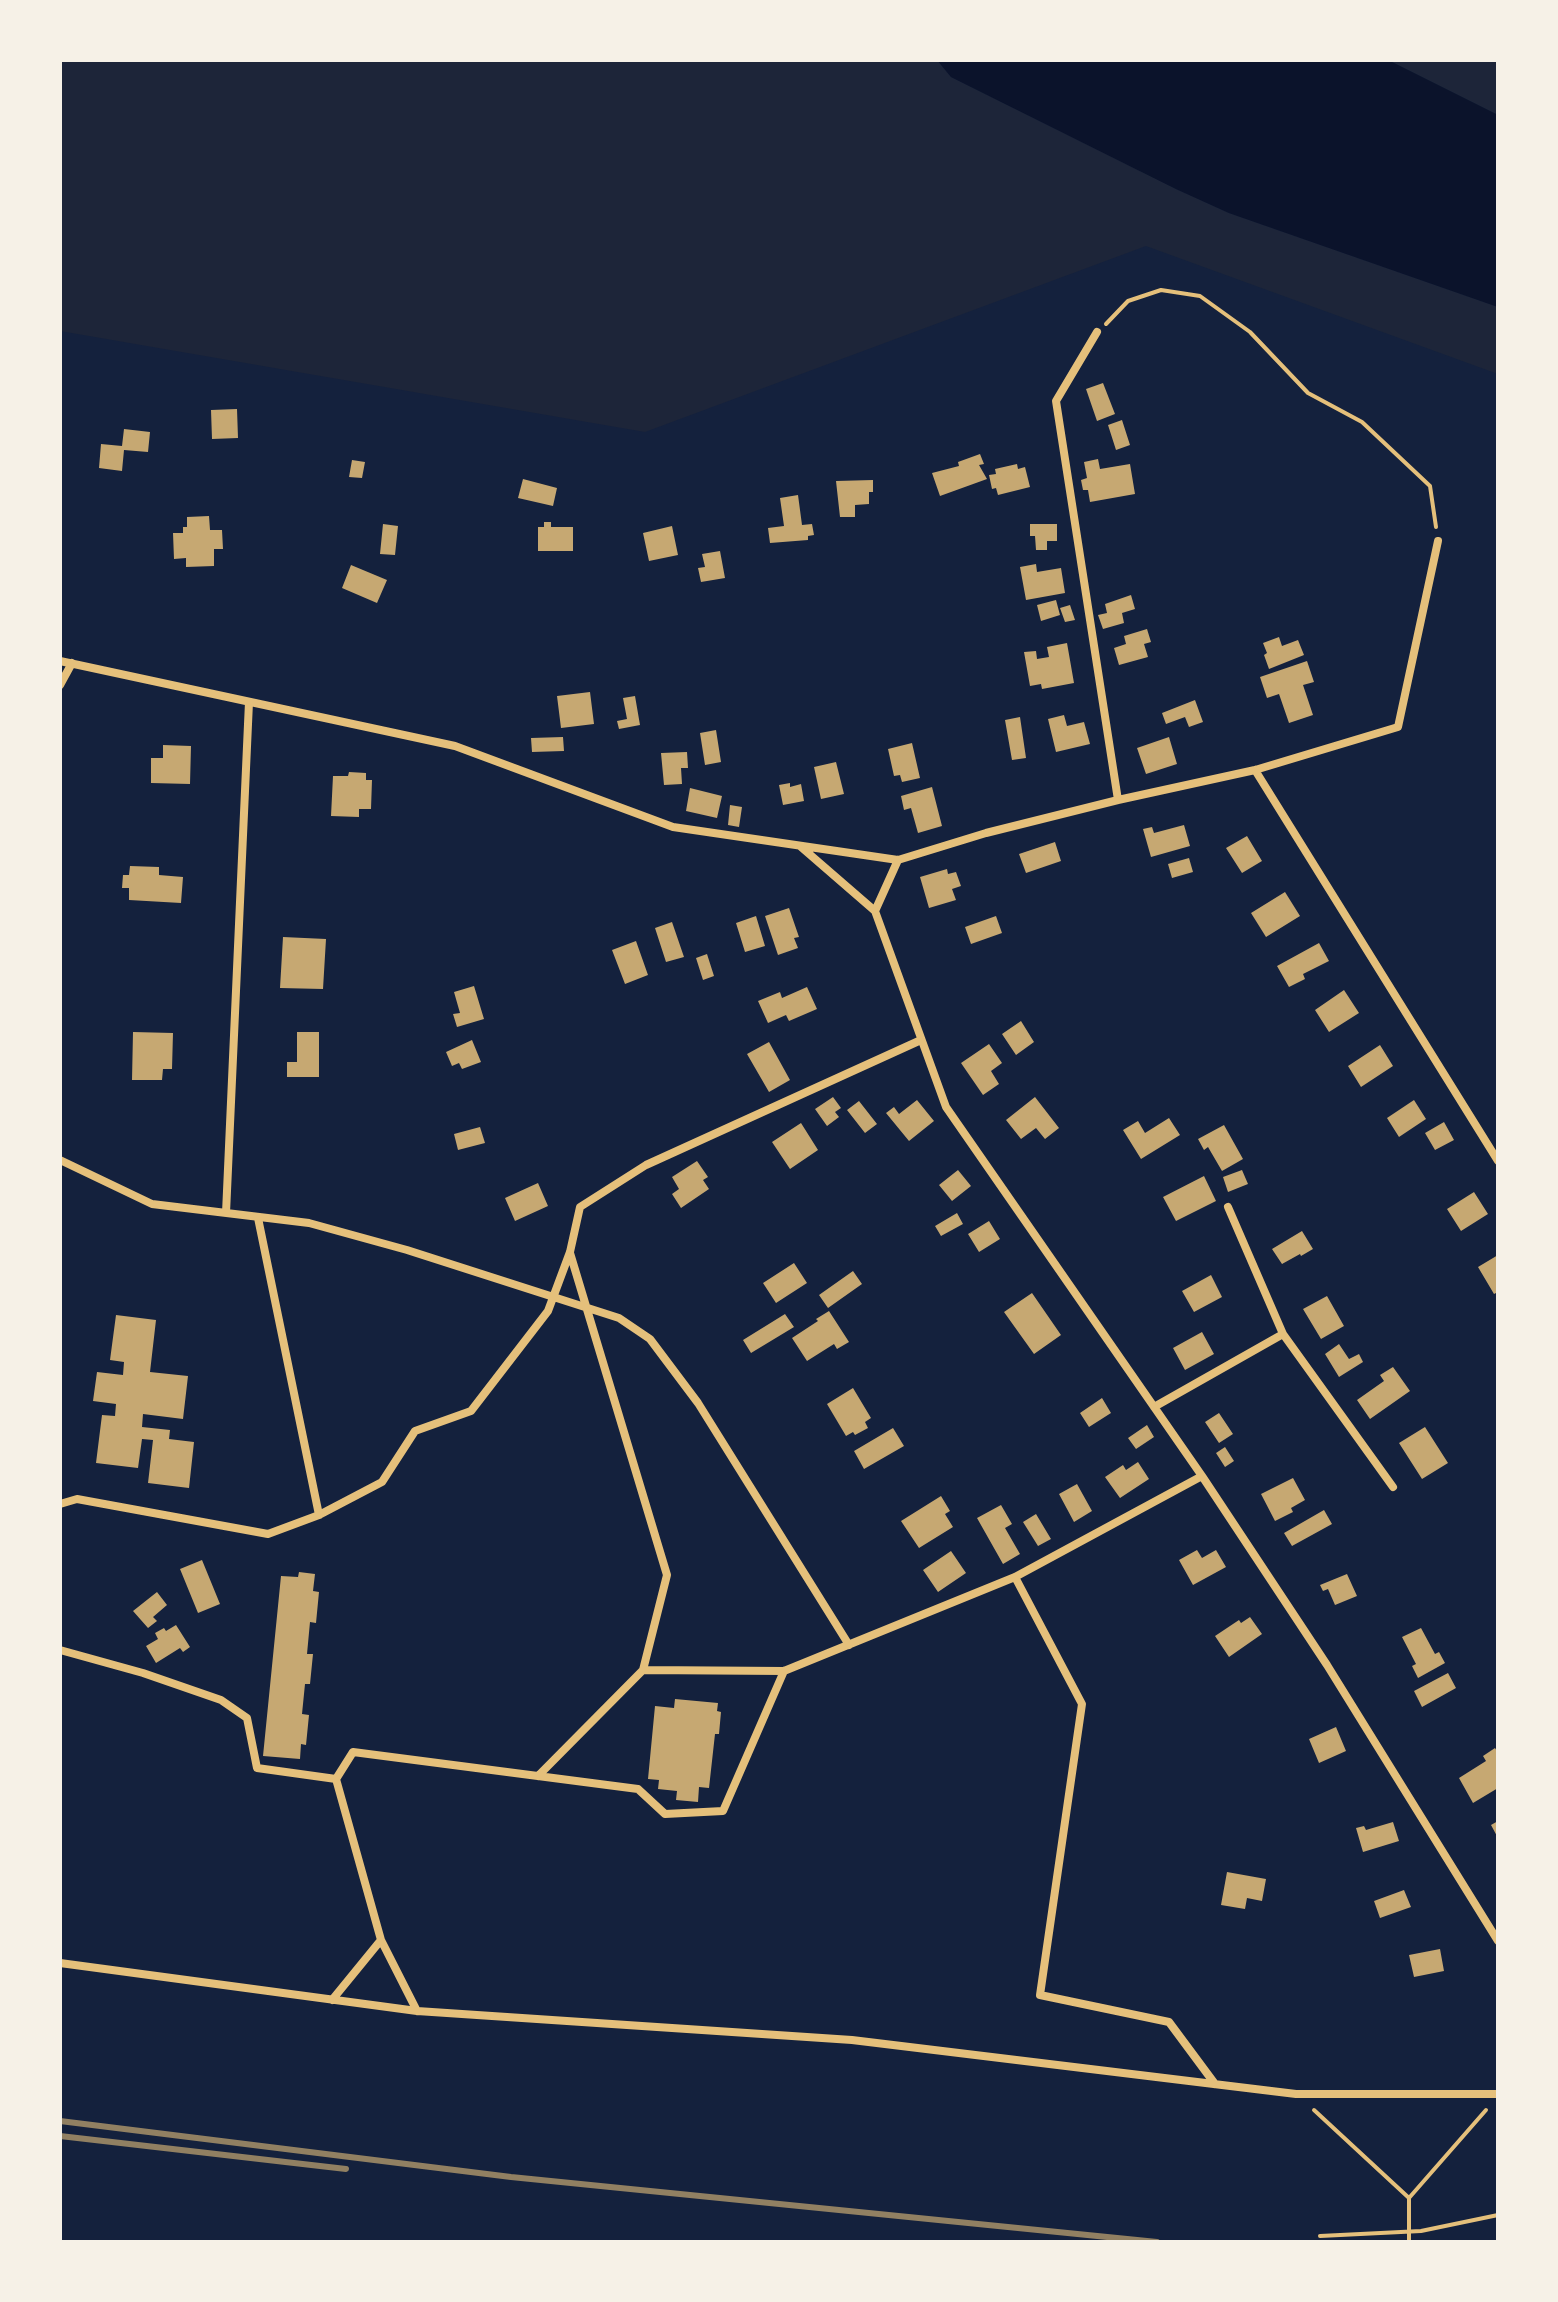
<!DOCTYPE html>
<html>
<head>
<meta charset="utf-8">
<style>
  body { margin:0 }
  #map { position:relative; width:1558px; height:2302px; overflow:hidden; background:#14213d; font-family:Raleway,sans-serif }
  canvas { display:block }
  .frame { position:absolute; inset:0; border:62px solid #f6f1e7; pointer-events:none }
</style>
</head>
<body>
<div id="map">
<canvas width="1558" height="2302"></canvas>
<div class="frame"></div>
</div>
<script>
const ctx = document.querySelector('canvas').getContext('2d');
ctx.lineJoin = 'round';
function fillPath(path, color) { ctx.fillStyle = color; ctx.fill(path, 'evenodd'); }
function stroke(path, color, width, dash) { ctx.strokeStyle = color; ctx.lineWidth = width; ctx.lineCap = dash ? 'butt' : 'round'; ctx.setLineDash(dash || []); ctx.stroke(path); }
const green = new Path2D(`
  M60,60H937L951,77L1176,189L1229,213L1498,307V374L1146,246L645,432L60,331Z
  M1388,60H1498V115Z`);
const water = new Path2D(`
  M937,60H1388L1498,115V307L1229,213L1176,189L951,77Z`);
const building = new Path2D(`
  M1103,383L1115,414L1097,421L1086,389Z
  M237,409L238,438L212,439L211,410Z
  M1122,420L1130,445L1116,450L1108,425Z
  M124,429L150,432L148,452L124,450L122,471L99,468L101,444L122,446Z
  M980,454L984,464L979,465L987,479L940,496L932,473L959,466L958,462Z
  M1098,459L1100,469L1130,464L1135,494L1090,502L1088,490H1083L1081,480L1087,478L1084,462Z
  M352,460L365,462L362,478L349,477Z
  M1017,464L1018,469L1025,467L1030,487L998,495L996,488L992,489L989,475L996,474L995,469Z
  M523,479L557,488L553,506L518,498Z
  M873,480V492H869V504L855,505V517H840L836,481Z
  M798,495L802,525L812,524L814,535L808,536V540L770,543L768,528L784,526L780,498Z
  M209,516L210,530H222L223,549H214V566L186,567V558L174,559L173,533H183V527H187V517Z
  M544,522H551V527H573V551H538V527H544Z
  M383,524L398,526L395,555L380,554Z
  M1030,524H1057V541H1047V550H1036L1035,536H1030Z
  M672,526L678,555L649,561L643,533Z
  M720,551L725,578L701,582L698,568L705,567L702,554Z
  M1036,564L1037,572L1061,568L1065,593L1026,600L1020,567Z
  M351,565L387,580L377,603L342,588Z
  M1131,595L1135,609L1122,613L1124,623L1103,629L1098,615L1107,613L1105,604Z
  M1056,600L1060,615L1041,621L1037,605Z
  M1070,605L1075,620L1065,622L1060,608Z
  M1147,629L1151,642L1144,644L1148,657L1119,665L1114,648L1126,644L1124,636Z
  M1279,637L1282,646L1298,640L1304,655L1269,669L1264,655L1267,653L1263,643Z
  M1067,643L1074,683L1042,689L1041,684L1030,686L1024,652L1036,651L1037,659L1049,657L1047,647Z
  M1307,661L1314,682L1303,685L1313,715L1289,723L1279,694L1267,698L1260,677Z
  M590,692L594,724L561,728L557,696Z
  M635,696L640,725L619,729L617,721L627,719L623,698Z
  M1195,700L1203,722L1189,727L1185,717L1166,724L1162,713Z
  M1064,715L1067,726L1084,722L1090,744L1056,752L1048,719Z
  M1020,717L1026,758L1012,760L1005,720Z
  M716,730L721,762L705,765L700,733Z
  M563,737L564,751L532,752L531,738Z
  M1169,737L1177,764L1146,774L1137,748Z
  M912,743L920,778L902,782L900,775L894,776L888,749Z
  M163,745L191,746L190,784L151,783V758H163Z
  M687,752L688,768H681L682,784L664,785L661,753Z
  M836,762L844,794L821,799L814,767Z
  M349,772L366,773V780H372L371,809H359V817L331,816L333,776H348Z
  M790,783V787L801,784L804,801L783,805L779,785Z
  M932,787L942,826L918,833L911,808L904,810L901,796Z
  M690,788L722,796L717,818L686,811Z
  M730,805L742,807L739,827L728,825Z
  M1184,825L1190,846L1151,857L1143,829L1152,827L1154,833Z
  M1247,836L1262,861L1242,873L1226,848Z
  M1055,842L1061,861L1026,873L1019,854Z
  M1189,858L1193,872L1172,878L1168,864Z
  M130,866L159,867V875L183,877L181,903L129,900V888H122L123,875H129Z
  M947,869L948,874L956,872L961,886L952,889L956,900L929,908L920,877Z
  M1285,892L1300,916L1266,937L1251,913Z
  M789,908L799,937L794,938L798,948L778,955L765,916Z
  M756,916L765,946L745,952L736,923Z
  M996,916L1002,933L971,944L965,927Z
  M672,922L684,957L666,962L655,928Z
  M283,937L326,939L323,989L280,988Z
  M636,941L648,975L625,984L612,950Z
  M1319,943L1329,961L1303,974L1305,979L1289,987L1277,966Z
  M707,954L714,976L703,980L696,958Z
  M474,986L484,1019L457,1027L453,1014L460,1013L454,992Z
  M807,987L817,1009L789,1021L786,1015L768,1023L758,1001L780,992L782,998Z
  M1344,990L1359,1013L1329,1032L1315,1010Z
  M1021,1021L1034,1042L1016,1055L1002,1034Z
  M133,1032L173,1033L172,1069H163L162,1080H132Z
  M297,1032H319V1077H287V1062H297Z
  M472,1040L481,1062L462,1069L459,1063L452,1066L446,1052Z
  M769,1042L790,1080L769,1092L747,1054Z
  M989,1044L1002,1063L991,1071L999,1084L983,1095L961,1063Z
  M1380,1045L1393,1066L1361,1087L1348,1066Z
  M833,1097L841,1108L835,1112L839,1117L827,1126L815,1109Z
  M1035,1097L1059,1128L1045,1139L1036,1128L1021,1139L1006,1120Z
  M917,1100L934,1121L909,1141L886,1113L894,1107L899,1114Z
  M1414,1100L1426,1119L1399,1137L1387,1118Z
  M859,1101L877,1124L865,1133L847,1110Z
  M1169,1118L1180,1135L1141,1159L1123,1130L1138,1121L1145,1133Z
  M1444,1122L1454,1140L1435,1150L1425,1133Z
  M801,1123L818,1150L790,1169L772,1142Z
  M1224,1125L1243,1159L1222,1171L1208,1147L1204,1150L1198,1139Z
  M480,1127L485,1143L458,1150L454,1134Z
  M697,1161L708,1177L703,1180L709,1189L681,1208L672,1194L679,1189L672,1177Z
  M958,1170L971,1186L952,1201L939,1185Z
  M1242,1170L1248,1184L1228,1192L1223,1177Z
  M1204,1176L1216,1201L1176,1221L1163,1197Z
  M538,1183L548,1206L515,1221L505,1198Z
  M1474,1192L1488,1214L1461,1231L1447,1209Z
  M957,1213L963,1224L941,1236L935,1226Z
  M989,1221L1000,1239L979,1252L968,1234Z
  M1302,1231L1313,1249L1301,1256L1300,1254L1282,1264L1272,1249Z
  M1498,1255V1292L1494,1294L1478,1267Z
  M794,1263L807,1283L776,1303L763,1283Z
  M853,1271L862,1284L828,1308L819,1295Z
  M1211,1275L1222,1297L1194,1312L1182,1291Z
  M1032,1293L1061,1335L1034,1354L1004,1312Z
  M1327,1296L1344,1326L1321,1339L1303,1309Z
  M829,1311L849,1342L837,1349L834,1344L807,1361L792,1338L818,1321L816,1319Z
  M785,1314L794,1327L751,1353L743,1340Z
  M116,1315L156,1320L150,1372L188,1376L183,1419L143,1414L142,1427L170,1430L169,1439L194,1442L189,1488L148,1483L153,1440L142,1439L138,1468L96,1463L102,1415L115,1416L116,1404L93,1401L97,1372L123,1375L124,1362L110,1360Z
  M1202,1332L1214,1354L1185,1370L1173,1348Z
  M1339,1344L1349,1359L1359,1354L1363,1362L1339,1377L1325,1354Z
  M1393,1367L1410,1391L1370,1419L1357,1400L1384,1381L1380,1375Z
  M853,1388L871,1418L865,1422L868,1428L855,1435L853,1432L846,1436L827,1404Z
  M1102,1398L1111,1413L1089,1427L1080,1413Z
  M1219,1413L1233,1434L1219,1443L1205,1422Z
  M1147,1425L1154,1437L1136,1449L1128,1438Z
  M1425,1427L1448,1463L1422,1479L1399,1443Z
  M893,1428L904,1446L864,1469L854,1451Z
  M1225,1447L1234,1461L1225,1467L1216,1453Z
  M1138,1462L1149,1479L1120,1498L1105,1477L1123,1465L1126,1470Z
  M1293,1478L1305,1500L1291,1508L1293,1512L1275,1521L1261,1494Z
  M1077,1484L1092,1511L1074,1522L1059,1494Z
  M941,1496L950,1511L945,1514L953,1527L919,1548L901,1521Z
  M1001,1505L1012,1524L1005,1528L1020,1554L1003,1564L977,1518Z
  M1324,1510L1332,1524L1292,1546L1284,1533Z
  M1036,1514L1051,1539L1038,1546L1023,1522Z
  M1197,1550L1202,1558L1216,1550L1226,1567L1193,1585L1179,1560Z
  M951,1551L966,1573L938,1592L923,1570Z
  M202,1560L220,1604L198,1613L180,1569Z
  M299,1572L315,1574L313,1591L319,1592L316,1623L310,1622L307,1654H313L310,1684H305L302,1714L309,1715L306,1745L301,1744L300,1759L263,1756L281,1576L298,1577Z
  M1347,1574L1357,1596L1335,1605L1328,1589L1323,1591L1320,1585Z
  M157,1592L167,1605L153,1617L157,1621L148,1628L133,1611Z
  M1250,1617L1262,1634L1229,1657L1215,1636L1239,1620L1241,1623Z
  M176,1625L190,1647L183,1652L180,1648L156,1663L146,1646L158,1639L155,1633L164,1628L166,1631Z
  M1421,1628L1435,1654L1439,1652L1445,1663L1418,1678L1412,1666L1416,1664L1402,1637Z
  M1448,1673L1456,1688L1422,1707L1414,1691Z
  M675,1699L718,1703L717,1711L721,1712L719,1734H715L709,1788L699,1787L698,1802L676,1800L677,1791L658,1789L659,1780L648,1779L655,1706L674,1708Z
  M1336,1727L1346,1751L1319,1763L1309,1739Z
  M1495,1748L1498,1753V1788L1473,1803L1459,1778L1486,1761L1483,1756Z
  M1498,1821V1838L1491,1825Z
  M1393,1822L1399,1841L1363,1852L1356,1828L1364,1826L1366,1830Z
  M1227,1872L1266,1879L1262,1901L1247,1898L1245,1909L1221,1905Z
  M1404,1890L1411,1907L1380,1918L1374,1901Z
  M1440,1949L1444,1971L1414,1977L1409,1955Z`);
const path = new Path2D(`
  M1106,324L1128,301L1161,290L1200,296L1250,332L1308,393L1362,422L1430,486L1436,527
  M1314,2110L1409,2198V2242
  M1409,2198L1486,2110
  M1320,2236L1421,2231L1498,2215`);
const minor = new Path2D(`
  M1097,332L1056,401L1118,800
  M60,661L455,746L673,827L898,860L986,833L1118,800L1255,770L1398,727L1438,541
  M60,685L72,663
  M1255,770L1498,1161
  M800,846L875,911
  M898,860L875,911L946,1107L1202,1476L1327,1665L1498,1941
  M60,1160L152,1204L309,1223L407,1250L619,1318L650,1339L698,1403L849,1645
  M1228,1207L1283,1334
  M226,1213L249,702
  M258,1218L319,1515
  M570,1253L667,1575L643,1670
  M1154,1407L1283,1334L1393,1487
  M60,1504L77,1499L268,1534L319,1515L382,1482L415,1431L471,1411L548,1311L570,1252L580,1207L646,1165L921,1040
  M1015,1577L1082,1704L1040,1995L1169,2022L1215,2084
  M60,1650L143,1673L221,1700L247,1718L257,1768L336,1779
  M538,1776L643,1670L784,1671L1015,1577L1202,1476
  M381,1940L336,1779L353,1752L638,1789L665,1814L723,1811L784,1671
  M60,1963L417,2011L852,2040L1296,2094H1498
  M332,2000L381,1940L417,2011`);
const rail = new Path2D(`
  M60,2121L511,2177L1157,2242
  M60,2136L346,2169`);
fillPath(green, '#1d2539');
fillPath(water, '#0b132b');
fillPath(building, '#c6a872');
stroke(path, '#e5c07b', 4);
stroke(minor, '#e5c07b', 8);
stroke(rail, '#918062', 6);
</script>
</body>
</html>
